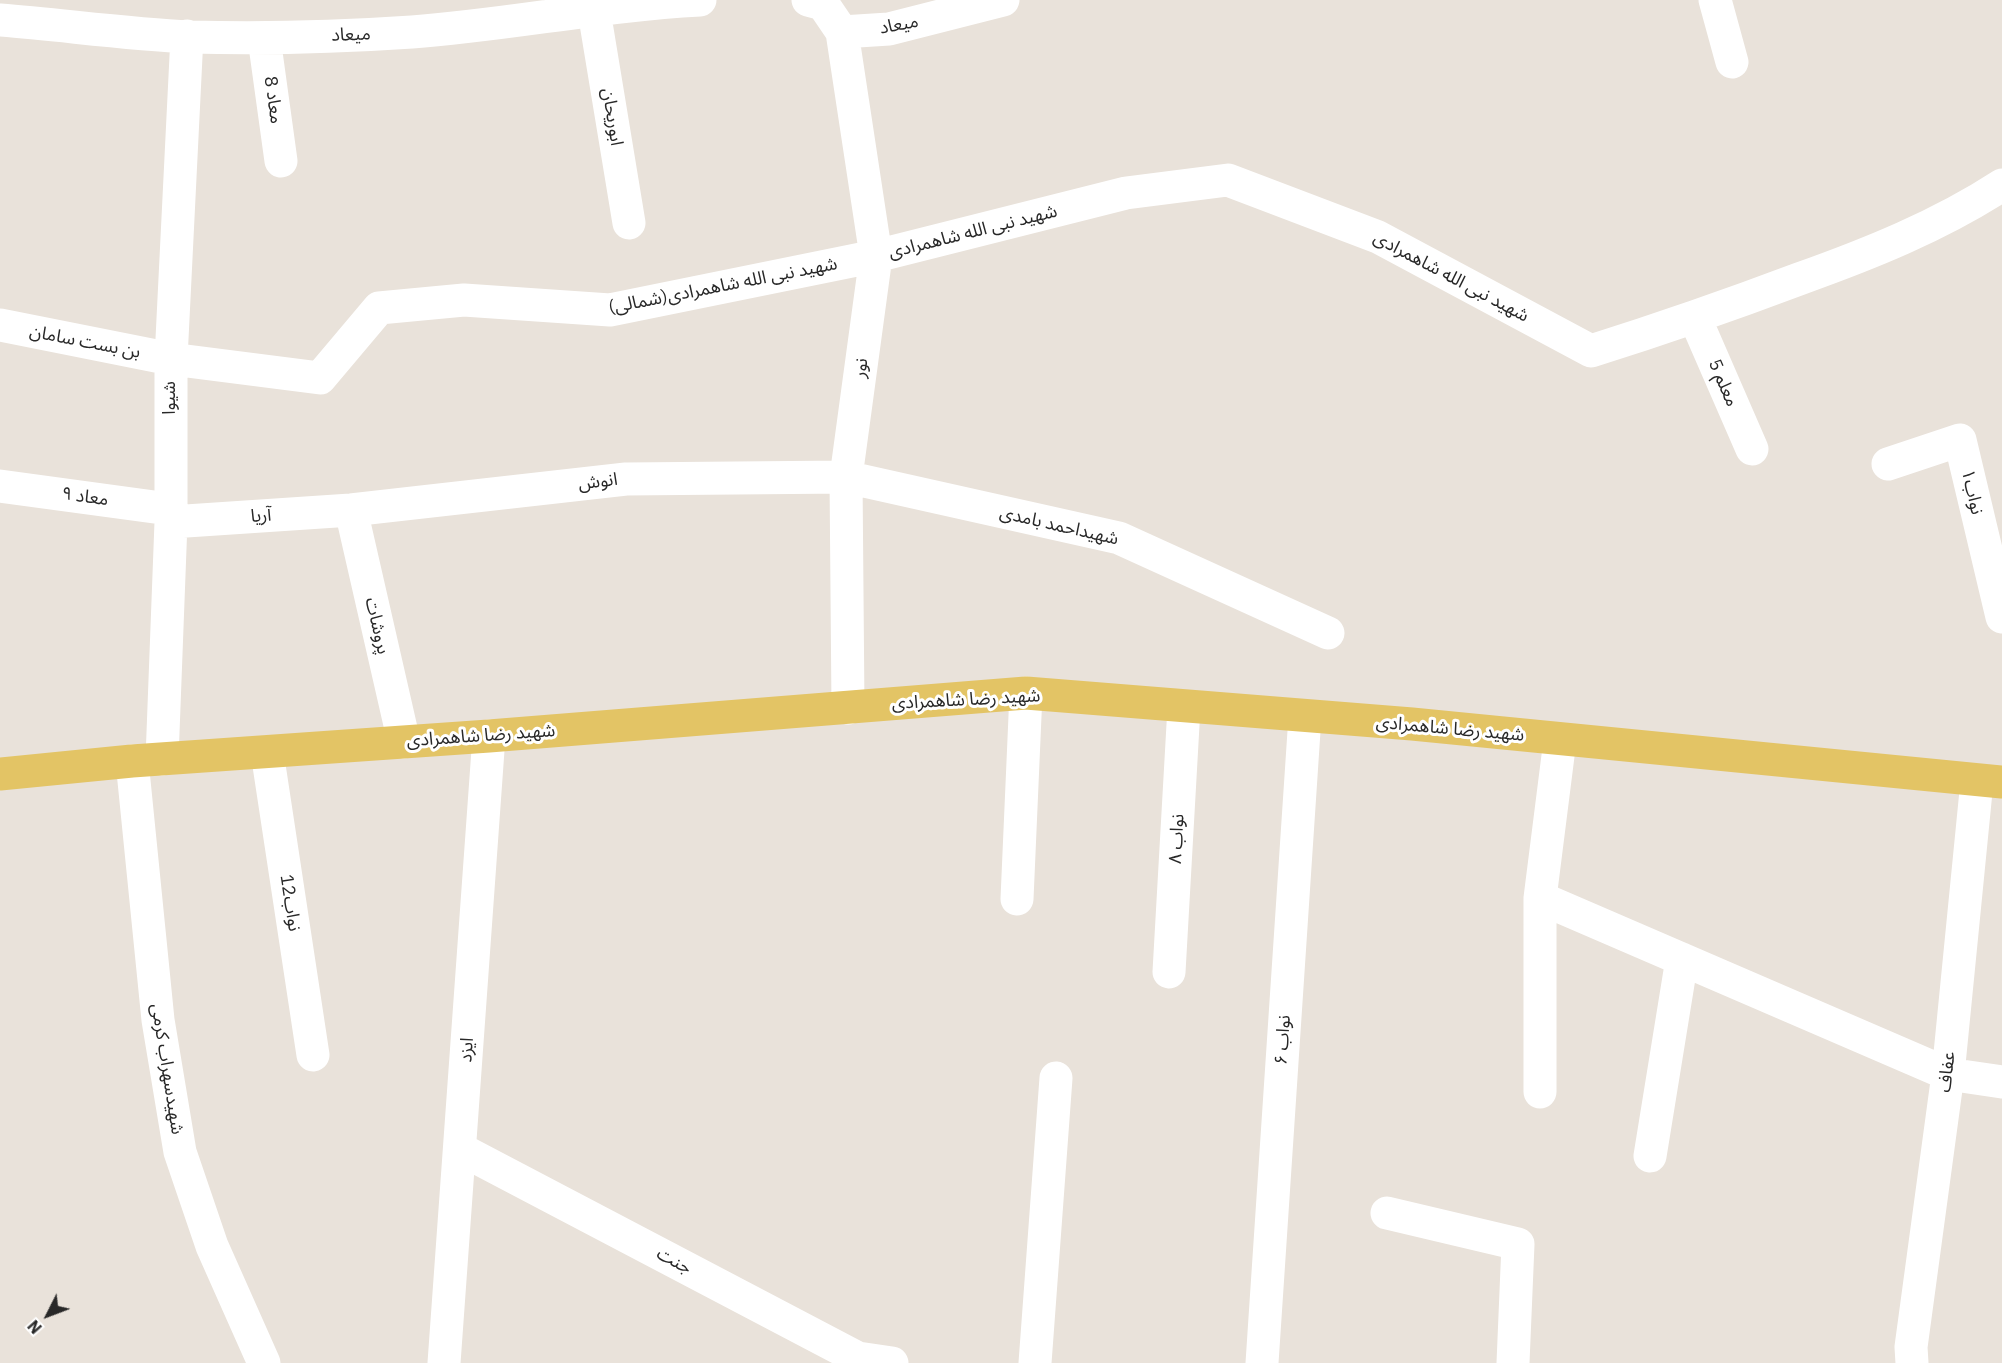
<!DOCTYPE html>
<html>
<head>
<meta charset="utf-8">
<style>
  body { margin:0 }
  #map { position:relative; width:2002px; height:1363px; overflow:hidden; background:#e9e2da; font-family:"IBM Plex Sans",sans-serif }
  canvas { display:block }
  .north { position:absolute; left:18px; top:1285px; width:60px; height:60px; -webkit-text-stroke:4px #fff; paint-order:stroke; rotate:228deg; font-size:16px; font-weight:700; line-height:24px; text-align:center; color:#282828 }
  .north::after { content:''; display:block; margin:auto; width:21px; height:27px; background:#282828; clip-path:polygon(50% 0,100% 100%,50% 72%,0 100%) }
</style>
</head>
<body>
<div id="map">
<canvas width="2002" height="1363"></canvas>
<div class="north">N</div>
</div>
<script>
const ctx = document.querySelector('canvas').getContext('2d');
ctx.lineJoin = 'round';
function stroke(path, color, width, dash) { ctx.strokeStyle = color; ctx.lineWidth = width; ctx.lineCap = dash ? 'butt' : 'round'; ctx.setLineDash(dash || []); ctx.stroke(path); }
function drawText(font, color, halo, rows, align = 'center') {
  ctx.font = font + ' "IBM Plex Sans","Noto Sans Arabic",sans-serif'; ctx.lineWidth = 6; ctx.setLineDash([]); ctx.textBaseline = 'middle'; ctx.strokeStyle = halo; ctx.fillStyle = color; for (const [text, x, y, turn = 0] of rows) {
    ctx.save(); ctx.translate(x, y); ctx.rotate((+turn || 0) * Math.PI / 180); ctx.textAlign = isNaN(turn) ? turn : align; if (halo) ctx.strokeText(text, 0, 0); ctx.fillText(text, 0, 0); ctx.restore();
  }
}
const minor = new Path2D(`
  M808,0L823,4L842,32L889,29L1003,0
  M1715,0L1732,62
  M594,11L629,223
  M0,20C63,25 127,34 190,37C264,39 338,37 412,32C508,25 603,5 700,0
  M842,32L876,256L846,477L848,708
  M264,38L281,161
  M1695,318L1752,449
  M0,325L171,359L320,378L379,308L464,300L610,310L876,256L1126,193L1228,180L1378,237L1591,351C1661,329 1730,305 1799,279C1869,254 1939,226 2002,185
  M1888,464L1960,440L2002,617
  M0,486L169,509
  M351,510L404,742
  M171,522L351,510L626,479L846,477L1119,538L1328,633
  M1560,740L1540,898L1948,1074L2002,1082
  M267,752L313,1055
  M162,759L171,522V359L187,36
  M132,761L158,1020L180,1152L212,1246L264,1363
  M1017,899L1026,693
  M1169,972L1184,707
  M1540,1092V898
  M460,1149L858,1358L892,1363
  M1650,1156L1682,959
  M1387,1213L1518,1244L1513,1363
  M444,1363L489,736
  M1035,1363L1056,1078
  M1262,1363L1305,716
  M1912,1363L1911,1347L1948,1074L1977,781`);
const major = new Path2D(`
  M0,774L132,761L489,736L1026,693L1412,724L2002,782`);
const streetNames = [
  ["میعاد",899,25,-11],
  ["میعاد",351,35,-2],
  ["معاد 8",273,100,82],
  ["ابوریحان",612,117,81],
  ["شهید نبی الله شاهمرادی",973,232,-14],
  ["شهید نبی الله شاهمرادی",1451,277,28],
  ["شهید نبی الله شاهمرادی(شمالی)",723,286,-11],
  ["بن بست سامان",85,342,11],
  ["نور",861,368,-82],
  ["معلم 5",1723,383,67],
  ["شیوا",170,398,-90],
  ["انوش",598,482,-7],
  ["نواب۱",1972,492,77],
  ["معاد ۹",85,497,8],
  ["آریا",261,516,-4],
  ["شهیداحمد بامدی",1059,526,13],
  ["پروشات",377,626,77],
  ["شهید رضا شاهمرادی",966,700,-3],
  ["شهید رضا شاهمرادی",1450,729,5],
  ["شهید رضا شاهمرادی",481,736,-4],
  ["نواب ۸",1177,839,-87],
  ["نواب12",290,903,81],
  ["نواب ۶",1283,1040,-86],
  ["ایزد",467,1050,-86],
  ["شهیدسهراب کرمی",167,1069,81],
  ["عفاف",1947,1072,-83],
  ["جنت",674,1261,28]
];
stroke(minor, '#fff', 33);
stroke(major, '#e3c465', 33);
drawText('18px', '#282828', '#fff', streetNames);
</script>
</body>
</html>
